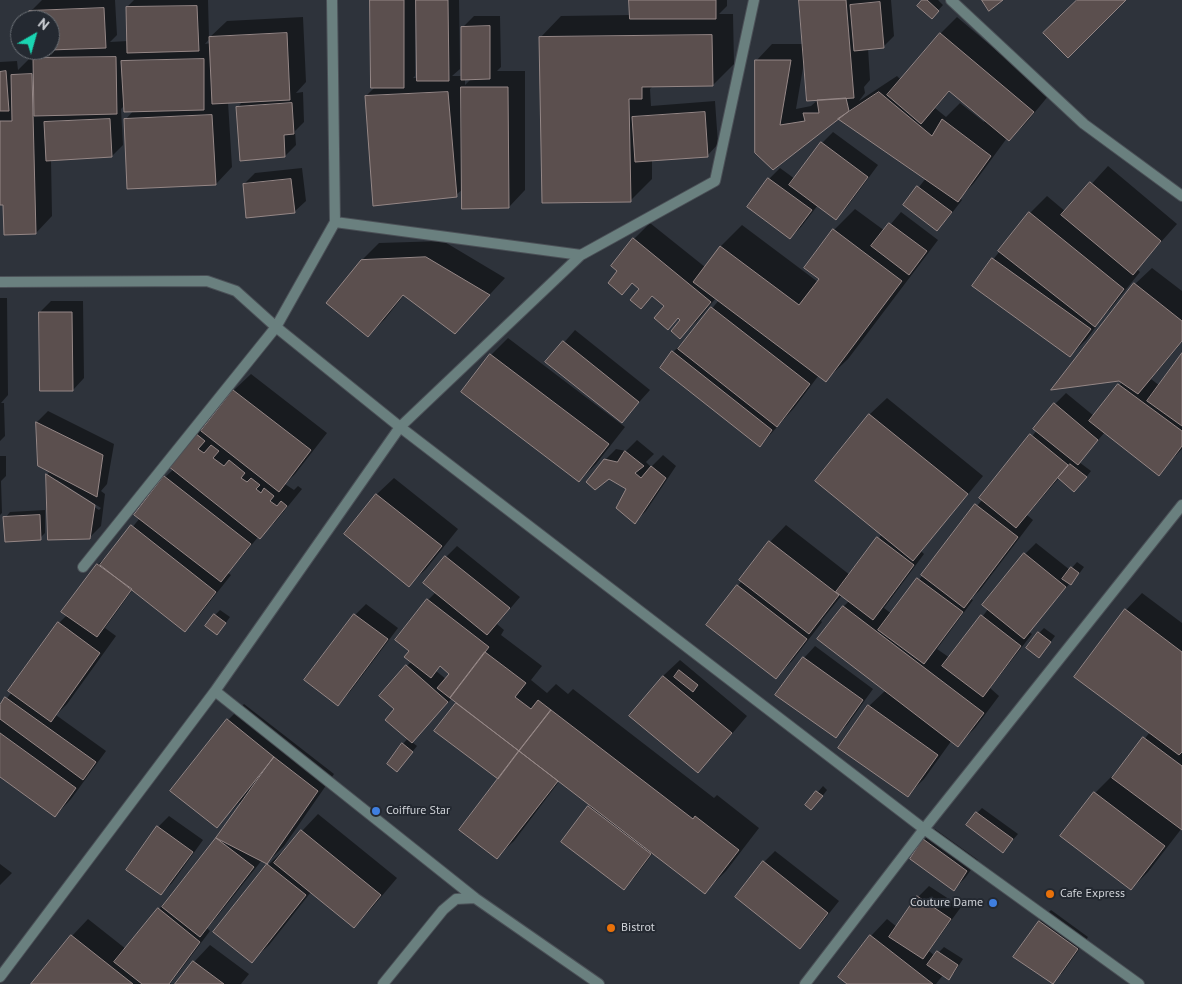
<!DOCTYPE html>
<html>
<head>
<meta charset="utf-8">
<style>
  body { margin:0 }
  #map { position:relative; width:1182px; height:984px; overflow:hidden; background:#2e333b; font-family:"PT Sans",sans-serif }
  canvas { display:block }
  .north { position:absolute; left:10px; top:10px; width:50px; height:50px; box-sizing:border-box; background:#242931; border:1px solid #686d73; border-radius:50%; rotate:38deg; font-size:14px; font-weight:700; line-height:20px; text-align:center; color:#cfd2d7 }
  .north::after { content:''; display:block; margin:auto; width:18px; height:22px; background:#1ad5b2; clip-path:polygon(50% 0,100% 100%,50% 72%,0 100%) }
</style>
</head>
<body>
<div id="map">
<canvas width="1182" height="984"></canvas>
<div class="north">N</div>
</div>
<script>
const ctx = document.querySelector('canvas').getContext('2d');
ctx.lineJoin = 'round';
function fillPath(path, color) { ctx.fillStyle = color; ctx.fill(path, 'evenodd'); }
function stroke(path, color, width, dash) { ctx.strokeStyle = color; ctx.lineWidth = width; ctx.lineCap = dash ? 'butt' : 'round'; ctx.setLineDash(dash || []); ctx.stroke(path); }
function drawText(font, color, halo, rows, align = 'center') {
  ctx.font = font + ' "PT Sans",sans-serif'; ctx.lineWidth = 4; ctx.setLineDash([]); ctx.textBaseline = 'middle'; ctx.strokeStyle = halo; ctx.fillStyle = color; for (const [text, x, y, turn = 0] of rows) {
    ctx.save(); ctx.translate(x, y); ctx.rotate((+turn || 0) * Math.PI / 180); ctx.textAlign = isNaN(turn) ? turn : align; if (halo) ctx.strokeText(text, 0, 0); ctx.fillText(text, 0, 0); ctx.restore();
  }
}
const shadow = new Path2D(`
  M42,0H115L117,35L110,42L128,41L127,7L134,0H208L209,38L227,21L303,17L306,82L296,93L303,92L304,122L295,131L296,145L285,156L237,108L243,101L228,102L232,167L216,184L126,119L134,110L125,105L121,109L123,145L112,156L51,159L52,216L36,233L4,204H0V62L17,61L18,70L29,59L35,58L43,50H50V20H31V11ZM210,38L211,43L205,44Z
  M372,0H415V76L413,78H418V0H459L460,69L452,76H462L463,27L474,16H500L501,67L497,71H525V190L509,207L463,189L456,195L366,96L375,87ZM465,78H472L465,85Z
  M631,0H727V6L719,14H733L734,64L713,85L653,86L650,89L651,106L715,101L718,144L707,156L652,159V179L631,200L540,38L561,16L631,15Z
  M800,0H891L894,36L883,47L868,48L870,80L864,87L865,93L859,101L897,76L901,80L940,34L957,17L1049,95L1026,123L1009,140L1007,138L974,183L960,198L962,200L948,218L937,229L905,205L926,178L838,118L773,168L756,61L772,44H804ZM804,62L819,99L811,106L796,109ZM950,91L986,120L984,122L960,103L946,117L935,108Z
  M924,0H938L943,5L932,17Z
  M833,132L878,165L847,207L836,218L818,205L801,227L790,238L749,206L769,179L780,168L795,179L822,143Z
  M1108,166L1177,224L1137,269L1140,272L1111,308L1102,318L1087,339L1070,356L973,285L1030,213L1047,196L1066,212Z
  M302,168L306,201L294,212L244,184L255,173Z
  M855,209L885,231L901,212L938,240L848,359L826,380L819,375L794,408L760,446L662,368L673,352L685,341L719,300L716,298L697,321L680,337L682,320L679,317L668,328L666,305L653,296L641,307V289L619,271L634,239L650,223L705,267L720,247L742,225L818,282L834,230Z
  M443,241L505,278L455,332L404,295L385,319L368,336L362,260L379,243Z
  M1152,268L1182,291V342L1151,379L1160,386L1182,355V449L1158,474L1105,432L1079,462L1091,471L1080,485L1059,478L1027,515L1033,520L980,590L971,599L973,600L937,649L950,658L989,608L1025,554L1036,543L1070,570L1077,562L1084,567L1076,578L1070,583L1029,632L1032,634L990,688L999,696L975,728L958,745L952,740L924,779L907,796L869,706L886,690L843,607L850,600L842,595L821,621L822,622L792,661L776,678L738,586L770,542L786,525L850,575L882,534L817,481L870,414L887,398L983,476L921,551L924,554L884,608L892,614L1037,430L1055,404L1066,393L1094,416L1122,382L1135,284Z
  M0,298H7L8,395L1,403H4L5,436L0,441V456H6V476L1,481L2,513L0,515Z
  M51,301H83L84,378L73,390L40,312Z
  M575,330L650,390L622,421L547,362Z
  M508,338L625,427L596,464L579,481L463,392L491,355Z
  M251,374L327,433L295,474L285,484L294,490L298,486L302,489L276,521L260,537L259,536L228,573L231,575L201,613L185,630L133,589L105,628L116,636L67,704L56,715L106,751L71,799L55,816L0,776V707L12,692L59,623L67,615L97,565L110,554L140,518L165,477L174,469L196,434L213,418L234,390Z
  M48,411L114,444L107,484L101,491L105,494L101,526L89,538L47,475L50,471L39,466L37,422ZM57,480L101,508L99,510L57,483Z
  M637,440L654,454L646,462L651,467L663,455L676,466L646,511L635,522L628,488L609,477L605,460L616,449L626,451Z
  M394,478L458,529L426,569L409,585L345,533L377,494Z
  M45,510V533L40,538L5,518L10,512Z
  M457,546L520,597L497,624L504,630L501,635L542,666L531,680L547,693L556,684L568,694L573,689L714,798L717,795L759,828L726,871L705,892L653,853L635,877L624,888L589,807L591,805L522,751L520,753L558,783L514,841L497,857L504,773L436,730L458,702L452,698L412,742L417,746L397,771L403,744L408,738L396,708L407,666L412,661L411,651L428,600L436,592L446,557ZM441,666L451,673L446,679L436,671Z
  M1142,593L1182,623V828L1148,872L1131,889L1062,836L1095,793L1112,776L1114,778L1150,732L1126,610Z
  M366,604L398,628L349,693L338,704L355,615Z
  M220,610L230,617L222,628L215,615Z
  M1044,628L1055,636L1044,651L1039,633Z
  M815,646L873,689L847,725L836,736L804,658Z
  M680,660L747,716L714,755L698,771L663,676Z
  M244,704L334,774L284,846L267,863L262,860L216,918L207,928L210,931L170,984H33L72,936L88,919L126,949L159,909L170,898L217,838L242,803L240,802L217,826L228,720Z
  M823,786L827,790L817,803L807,805Z
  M982,808L1018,834L1003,851L977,813Z
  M318,814L397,878L370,910L354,927L311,892L269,945L252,961L268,865L285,849L286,850L302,831Z
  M169,816L203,840L172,883L161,894L158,827Z
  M935,829L978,860L965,878L954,889L924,840Z
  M775,851L839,901L811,936L800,947L764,862Z
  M0,864L12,873L0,885Z
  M929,886L961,907L929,951L935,956L944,947L963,959L954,973L949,978L943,975L936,984H849L839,977L871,936L887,919L897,927L918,897Z
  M1051,910L1088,937L1063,972L1052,983L1015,957L1040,921Z
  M210,945L249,974L241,984H177L194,962Z`);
const building = new Path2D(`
  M370,0H404V88H371Z
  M416,0H448L449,81H417Z
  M629,0H716V19H630Z
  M799,0H846L854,98L807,101Z
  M922,0H927L939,11L932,19L917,6Z
  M982,0H1003L989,11Z
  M1077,0H1126L1068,58L1043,33Z
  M880,2L884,48L854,51L850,5Z
  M197,6L199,51L127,53L126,7Z
  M104,8L106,48L50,50V20H30L29,11Z
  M490,26V79L461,80V27Z
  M287,33L290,100L212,104L209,37Z
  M940,33L1034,112L1009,141L949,91L921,124L887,95Z
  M712,35L713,86L642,87V99H629L631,202L542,203L539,37Z
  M116,57L117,114L34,116L33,58Z
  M204,59V110L124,112L121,61Z
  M755,60H791L780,125L805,121L803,113H819L817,100L846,98L849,111L773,170L755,153Z
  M6,71L9,111H0V72Z
  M32,74L36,234L4,235L3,205H0V121H12L11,75Z
  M461,87H508L509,208L462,209Z
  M448,92L457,197L373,206L365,96Z
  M879,92L932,136L942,119L991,156L958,202L838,119Z
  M292,103L294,134L284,135L285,157L240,161L236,107Z
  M705,112L708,157L635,162L632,117Z
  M212,115L216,185L127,189L124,119Z
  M110,119L112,157L46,161L44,122Z
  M821,142L868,177L836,220L789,185Z
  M768,178L812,210L790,239L747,207Z
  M291,179L295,213L246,218L243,184Z
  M1090,182L1161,241L1133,275L1061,215Z
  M917,186L952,212L937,231L903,205Z
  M1029,212L1124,289L1095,327L998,251Z
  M889,223L927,251L909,275L871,246Z
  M833,229L902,281L826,382L693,282L720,246L799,305L819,279L804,268Z
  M633,238L711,302L680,339L671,331L680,320L678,318L668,330L654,318L664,306L652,296L641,309L630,300L639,289L632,283L622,295L608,283L617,271L611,266Z
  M426,257L490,295L455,334L403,295L368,337L326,303L361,260Z
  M992,258L1091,329L1070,357L972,286Z
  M1134,283L1182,321V341L1138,394L1119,381L1051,390Z
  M711,307L810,384L777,427L678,349Z
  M39,312H72L73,391H40Z
  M563,341L639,402L622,423L545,362Z
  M672,351L772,430L760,447L660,368Z
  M1182,353V426L1147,401Z
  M490,354L609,444L579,482L461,392Z
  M1118,384L1182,431V446L1159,476L1089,421Z
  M233,390L311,450L279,492L201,431Z
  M1054,403L1098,440L1078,465L1033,429Z
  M869,414L968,494L913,561L815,481Z
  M36,422L103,455L97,497L38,466Z
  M195,433L205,441L198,449L204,453L211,445L219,451L213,458L224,466L229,460L245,473L241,478L247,482L251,478L260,485L256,489L261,493L264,488L274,496L270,501L277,506L281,501L287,506L260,539L168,466Z
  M1030,434L1068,465L1016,528L979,498Z
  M625,451L644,466L635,473L641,478L651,466L666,478L635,524L616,508L626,489L609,479L595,490L586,482L604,459L617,462Z
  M1070,464L1087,477L1074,492L1058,478Z
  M46,474L95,505L90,539L48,540Z
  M164,476L251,544L221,582L134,515Z
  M376,494L442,546L409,587L344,534Z
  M975,504L1018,537L964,608L921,575Z
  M40,515L41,540L5,542L3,517Z
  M131,525L216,592L185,632L100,565Z
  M877,537L914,565L873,620L836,592Z
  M769,541L839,595L809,634L739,580Z
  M1024,553L1066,587L1024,639L982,605Z
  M445,556L510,608L487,635L423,583Z
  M97,564L132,589L97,637L61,612Z
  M1071,567L1079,573L1071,585L1062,579Z
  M917,578L963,612L924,664L878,630Z
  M737,585L807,639L776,679L706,625Z
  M427,599L489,647L450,698L437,688L449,674L440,666L431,678L404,657L409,651L395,640Z
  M843,606L984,713L958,747L817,639Z
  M1125,609L1182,652V752L1179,755L1074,677Z
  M214,614L226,623L217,635L205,626Z
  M354,614L388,639L338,706L304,680Z
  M981,615L1021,646L983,697L942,666Z
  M58,622L100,653L51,722L8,691Z
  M1038,632L1051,642L1039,658L1026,648Z
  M485,652L526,683L515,697L531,709L538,700L551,710L519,751L450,698Z
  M803,657L863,700L836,738L775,695Z
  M406,665L448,702L412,743L385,720L394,709L379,696Z
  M679,670L698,685L693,692L674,677Z
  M663,676L732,733L698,773L629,716Z
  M5,697L96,762L83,780L0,719V705Z
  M456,703L519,751L498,779L434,731Z
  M868,705L938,755L908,797L838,748Z
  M551,710L693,819L695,816L739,850L705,894L519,751Z
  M227,719L274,757L217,828L170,791Z
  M0,733L76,788L55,817L0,777Z
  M1143,737L1182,766V830L1112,778Z
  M402,743L413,752L397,772L387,764Z
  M519,751L558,781L497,859L459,830Z
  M274,757L318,791L267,864L216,838Z
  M816,791L823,796L811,810L805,805Z
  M1094,792L1165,846L1131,890L1060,836Z
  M588,806L651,854L624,890L561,842Z
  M976,812L1013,839L1003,853L966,825Z
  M157,826L193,852L161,895L126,870Z
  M301,830L381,895L354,928L274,863Z
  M216,838L254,867L200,937L162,907Z
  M923,839L967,871L954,891L910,859Z
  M763,861L828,913L800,949L735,897Z
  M267,864L306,895L252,963L213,932Z
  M917,896L951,919L923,959L889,937Z
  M158,908L200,942L169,984H142L114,962Z
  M1039,921L1078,949L1053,984L1013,957Z
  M71,935L133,984H31Z
  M870,935L933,984H847L838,977Z
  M937,951L958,965L949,980L927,965Z
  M193,961L224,984H175Z`);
const minor = new Path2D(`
  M951,0L1084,124L1182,196
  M335,222L581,255
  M0,282L207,281L236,291L276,327L400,427L924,829L1139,984
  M83,567L276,327L335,222L332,0
  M215,691L475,898L599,984
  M0,977L215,691L400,427L581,255L715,181L754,0
  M383,984L443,910L456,899L475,898
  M805,984L924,829L1182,505`);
const markers = [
  [376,811,5,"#3f7fe0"],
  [1050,894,5,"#e8710a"],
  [993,903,5,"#3f7fe0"],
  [611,928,5,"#e8710a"]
];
const poiNames = [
  ["Coiffure Star",386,811],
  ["Cafe Express",1060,894],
  ["Couture Dame",983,903,"right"],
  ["Bistrot",621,928]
];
fillPath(shadow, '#0007');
fillPath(building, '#5b4f4e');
stroke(building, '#958786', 1);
stroke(minor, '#4b5057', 12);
stroke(minor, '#6a807f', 10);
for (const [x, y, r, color] of markers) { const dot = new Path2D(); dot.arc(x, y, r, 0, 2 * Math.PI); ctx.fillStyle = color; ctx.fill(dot); stroke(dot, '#242931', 2); }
drawText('12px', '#cfd2d7', '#242931', poiNames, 'left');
</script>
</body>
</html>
